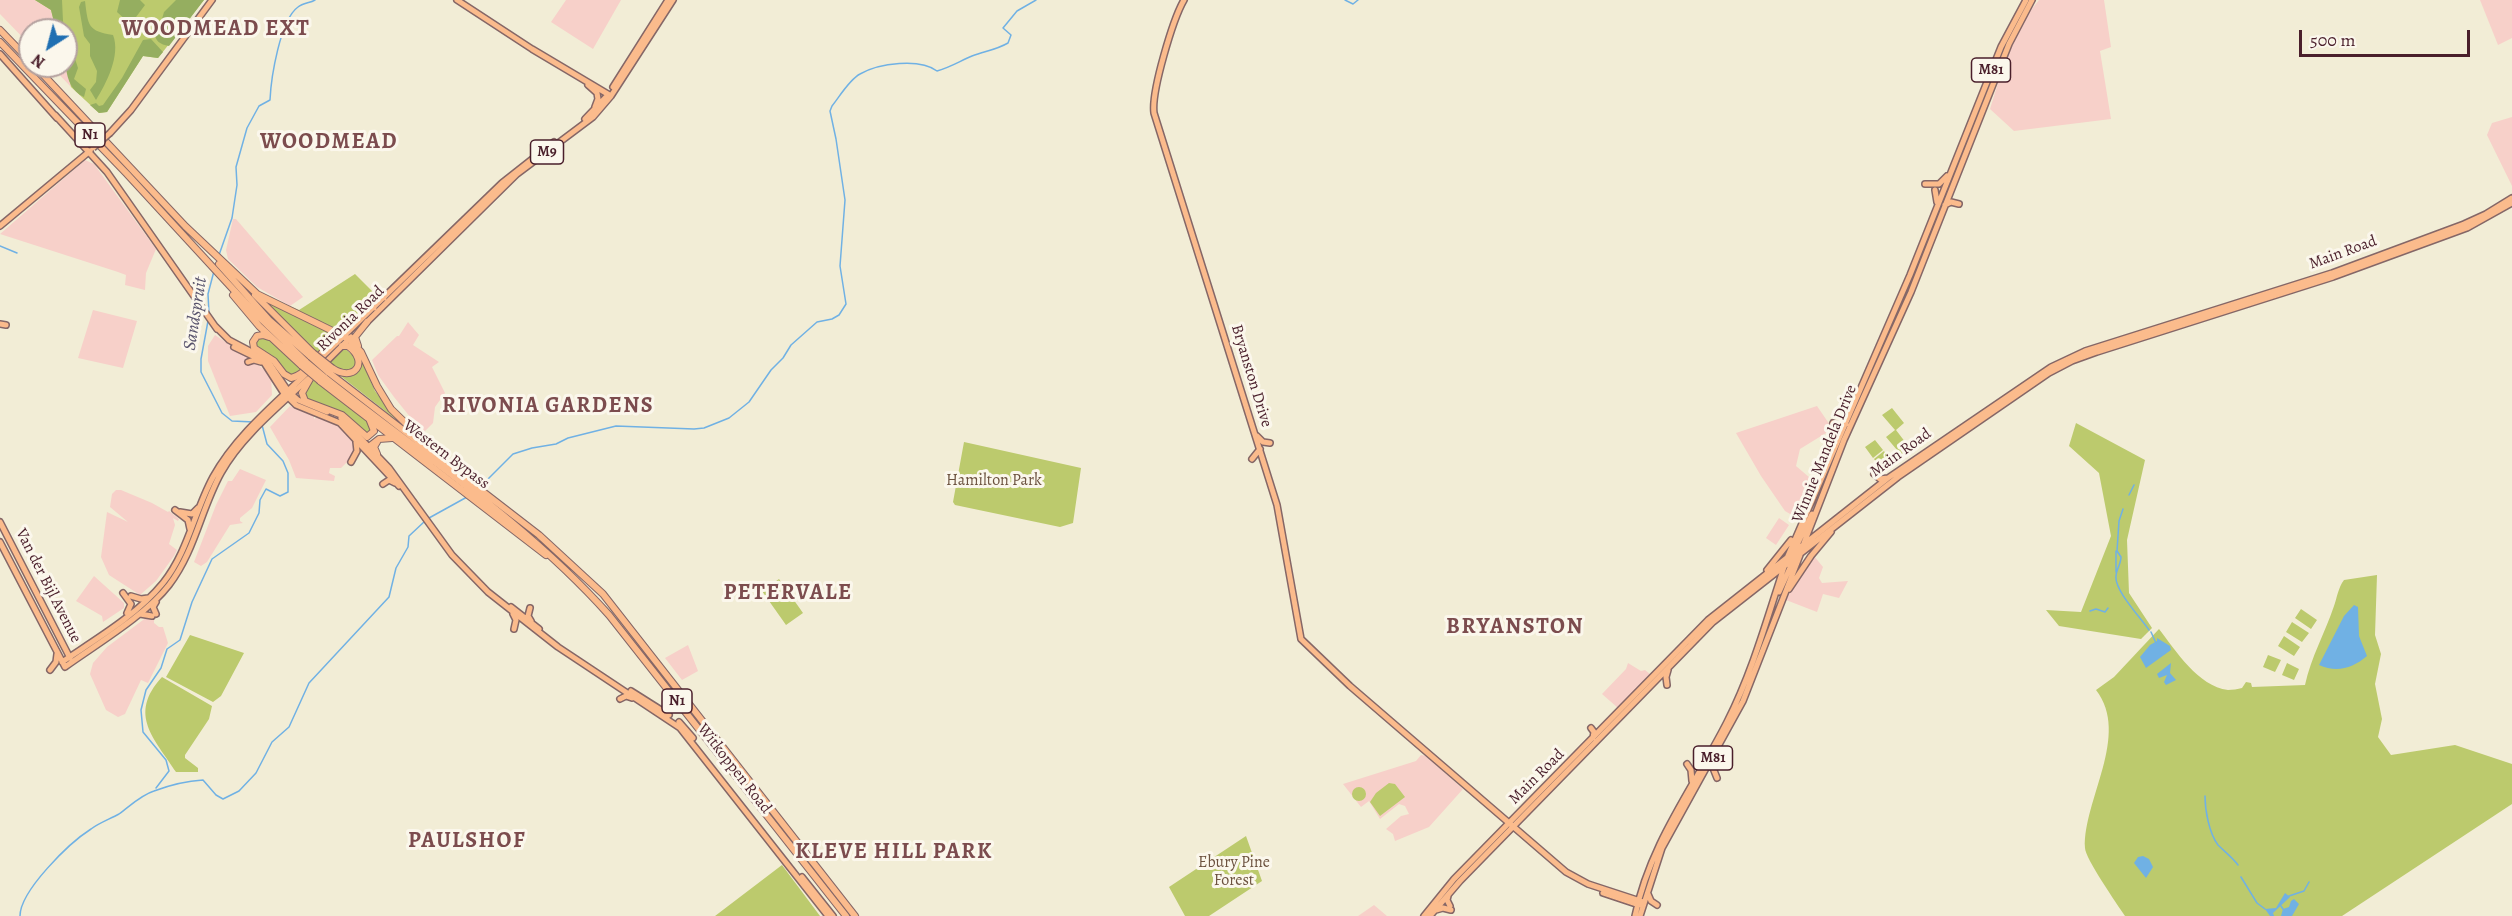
<!DOCTYPE html>
<html>
<head>
<meta charset="utf-8">
<style>
  body { margin:0 }
  #map { position:relative; width:2512px; height:916px; overflow:hidden; background:#f2edd6; font-family:Alegreya,serif }
  canvas { display:block }
  .north { position:absolute; left:18px; top:18px; width:60px; height:60px; box-sizing:border-box; background:#fbf7ec; border:2px solid #b4a19f; border-radius:50%; rotate:216deg; font-size:16px; font-weight:700; line-height:24px; text-align:center; color:#4a1f2b }
  .north::after { content:''; display:block; margin:auto; width:21px; height:27px; background:#1f6fb2; clip-path:polygon(50% 0,100% 100%,50% 72%,0 100%) }
  .scale { position:absolute; left:2299px; top:30px; width:171px; height:27px; box-sizing:border-box; border:3px solid #4a1f2b; border-top:0; padding-left:8px; font-size:18px; line-height:21px; white-space:nowrap; color:#4a1f2b; -webkit-text-stroke:4px #fbf7ec; paint-order:stroke }
</style>
</head>
<body>
<div id="map">
<canvas width="2512" height="916"></canvas>
<div class="north">N</div>
<div class="scale">500 m</div>
</div>
<script>
const ctx = document.querySelector('canvas').getContext('2d');
ctx.lineJoin = 'round';
function fillPath(path, color) { ctx.fillStyle = color; ctx.fill(path, 'evenodd'); }
function stroke(path, color, width, dash) { ctx.strokeStyle = color; ctx.lineWidth = width; ctx.lineCap = dash ? 'butt' : 'round'; ctx.setLineDash(dash || []); ctx.stroke(path); }
function drawText(font, color, halo, rows, align = 'center') {
  ctx.font = font + ' Alegreya,serif'; ctx.lineWidth = 6; ctx.setLineDash([]); ctx.textBaseline = 'middle'; ctx.strokeStyle = halo; ctx.fillStyle = color; for (const [text, x, y, turn = 0] of rows) {
    ctx.save(); ctx.translate(x, y); ctx.rotate((+turn || 0) * Math.PI / 180); ctx.textAlign = isNaN(turn) ? turn : align; if (halo) ctx.strokeText(text, 0, 0); ctx.fillText(text, 0, 0); ctx.restore();
  }
}
const built = new Path2D(`
  M0,0H35L51,10L56,30H30V45L0,14Z
  M566,0H621L593,49L551,22Z
  M2039,0H2104L2111,47L2100,51L2111,119L2014,131L1990,109L2002,70L2023,20Z
  M2480,0H2512V38L2498,45Z
  M51,66H66L71,87Z
  M2512,117V186L2487,135L2492,123Z
  M85,160L94,164L156,249L146,273L145,290L125,285L126,275L118,272L0,234Z
  M233,219H236L303,297L290,306L257,287L228,259L226,250Z
  M93,310L137,321L123,368L78,358Z
  M408,322L419,335L413,345L439,362L432,367L445,393L435,407L433,423L423,433L394,397L378,375L372,360L397,336H399Z
  M215,335L254,361L271,376L272,395L256,412L230,416L208,361V346Z
  M290,406L314,416V419L317,417L334,422L355,444L353,456L341,468H330L329,473L335,476L334,481L296,478L289,460L270,427Z
  M1817,406L1830,425L1826,433L1800,449L1796,466L1816,483L1797,518L1785,511L1761,476L1736,433Z
  M240,469L266,480L252,508L240,518V521L243,523L230,525L207,562L201,566L194,562L216,505L228,481H232Z
  M116,490H121L152,503L168,512L169,511L179,519L178,521L173,518L175,525L169,544L177,550L174,556L156,581L140,595L109,575L101,557L107,512L128,522L110,507L112,494Z
  M1779,518L1789,525L1776,545L1766,538Z
  M1814,556L1823,567L1819,578L1822,583L1848,581L1839,598L1823,594L1817,612L1786,600L1797,578Z
  M94,576L124,603V608L103,622L102,616L76,601Z
  M147,617L154,620V623L159,627H163L168,643L148,683L141,680L125,714L118,717L106,710L90,674L93,663L107,647Z
  M688,645L698,671L682,680L665,658Z
  M1628,663L1641,671L1645,670L1651,675L1618,708L1602,694L1626,669Z
  M1421,755L1426,756L1463,789L1429,827L1395,841L1393,834L1386,829L1401,816L1409,814L1405,806L1399,804L1380,819L1369,801L1361,807L1343,784L1416,761Z
  M1374,905L1387,916H1358Z`);
const green = new Path2D(`
  M35,0H204L158,58L143,56L107,112L99,113L71,87L66,66V30H56L51,10Z
  M355,274L380,299L343,332L257,292L299,310Z
  M263,300L337,336L317,353Z
  M265,335L302,368L295,375H288L278,361L256,346V339Z
  M343,347L356,358V366L351,371H340L329,362Z
  M361,358L375,391L398,421L338,374L350,376Z
  M313,377L371,424L372,429L368,435L352,420L306,399L304,392Z
  M1892,408L1904,423L1896,430L1912,451L1903,457L1886,437L1895,430L1882,415Z
  M2076,423L2145,460L2127,540L2129,593L2152,628L2141,639L2059,626L2046,610L2081,612L2111,536L2099,473L2069,446Z
  M1875,440L1883,450L1873,458L1865,447Z
  M964,442L1081,468L1073,523L1060,527L955,505L953,502Z
  M1884,451L1891,462L1882,470L1874,459Z
  M2377,575L2375,635L2381,654L2375,684L2382,719L2378,737L2391,755L2455,745L2512,764V804L2342,916H2125C2117,904 2085,858 2085,848C2083,800 2131,735 2096,690L2114,677L2159,629C2176,651 2198,686 2228,690C2232,690 2238,689 2242,688L2246,682L2251,683L2252,687L2305,685C2311,657 2325,633 2334,606C2337,598 2338,588 2344,580Z
  M779,579L803,613L786,625L762,591Z
  M2301,609L2317,620L2311,629L2295,618Z
  M2292,622L2309,633L2302,642L2286,632Z
  M190,635L244,653L221,696L213,702L166,677Z
  M2284,636L2300,647L2294,656L2278,646Z
  M2268,655L2281,660L2275,672L2263,667Z
  M2287,663L2299,669L2294,680L2282,675Z
  M162,677L212,706L209,719L185,755V758L198,768V772H176C155,739 127,715 162,677Z
  M1389,783L1395,784L1405,797L1380,816L1370,802L1376,793Z
  M1352 794a7 7 0 1 1 14 0a7 7 0 1 1-14 0Z
  M1246,836L1262,881L1209,916H1185L1169,887Z
  M782,865L820,916H715Z`);
const forest = new Path2D(`
  M35,0H62L63,21L78,68L74,79L86,89L84,97C60,86 66,52 66,30H56L51,10Z
  M120,0H140L145,5L136,17L128,22L117,12Z
  M176,0H204L169,46C160,44 155,42 155,32L160,26L164,12Z
  M85,1C88,26 88,31 113,35C121,55 106,84 96,100L90,90L96,82L97,71L90,56V44L84,36L79,7L81,2Z
  M151,39L163,52L158,58L143,56L107,112L99,113L90,105L96,103L99,106L103,105L122,78L143,40Z`);
const water = new Path2D(`
  M2354,605L2358,607L2359,636L2367,656C2353,668 2337,673 2319,665L2344,616Z
  M2157,638L2170,646L2171,650L2146,668L2140,657L2150,645L2157,641Z
  M2171,663L2170,673L2176,680L2166,685L2164,682L2167,675L2159,678L2157,674Z
  M2143,856L2149,859L2153,867L2146,878L2134,863L2138,857Z
  M2285,893L2290,897L2273,913L2274,916H2270L2265,909L2276,908Z
  M2294,899L2299,904L2292,916H2281L2283,909L2289,907L2291,901Z`);
const stream = new Path2D(`
  M1345,0L1353,4L1358,0
  M0,246L17,253
  M219,255L232,218L237,185L236,167L247,128L259,106L270,100C271,78 280,20 298,7C303,3 310,3 315,0
  M209,313L208,294L214,271
  M208,321L201,359V372L222,413L232,421L254,422
  M480,487L513,454L532,448L556,444L568,438L616,426L694,429L704,428L729,418L749,402L771,370L783,358L791,345L817,322L832,319L839,315L846,304L840,266L845,200L836,139L830,111L832,106C840,96 849,80 860,74C879,63 920,58 937,71C951,67 960,61 972,56C985,51 996,50 1008,43L1011,35L1003,28L1017,11L1036,0
  M2129,495L2134,485
  M2123,509L2119,521L2117,551L2121,557C2121,564 2116,570 2116,576C2114,590 2141,618 2149,630
  M429,518L467,497
  M2116,572V551
  M2090,611L2096,609L2105,612L2108,608
  M2151,632L2156,643
  M156,788L169,771L166,760L143,732L141,710L146,690L161,668L167,649L180,640L192,602L212,559L249,533L259,513L260,500L266,489L280,496L288,492V473L283,461L267,444L262,425
  M2205,796C2205,810 2209,833 2218,845C2225,852 2232,857 2238,865
  M2241,877L2257,903L2265,909
  M2289,896L2304,891L2309,882
  M2281,906L2283,909
  M20,916C20,891 69,843 91,829C99,823 110,819 119,814C130,806 141,795 154,791C170,785 186,781 203,780L216,795L223,799L239,791L256,773L272,742L289,727L309,683L389,597L396,568L408,547L409,536L425,521`);
const major = new Path2D(`
  M457,0L532,49L611,96
  M1184,0C1173,19 1151,92 1154,113L1277,505L1301,639L1350,686L1566,872L1588,884L1643,902
  M0,54L57,118
  M588,85L597,93L598,99L595,107
  M613,87L668,0
  M55,115L107,172L217,329
  M585,119L606,97
  M110,133L131,110L212,0
  M1925,184H1939L1947,176
  M1935,190L1937,202
  M1945,205L1951,202L1959,204
  M0,226L90,151
  M374,308L373,298H384
  M0,324L6,325
  M365,324L517,174L593,117L611,96L673,0
  M215,326L229,340L267,360L288,391L298,400L327,412
  M234,347L263,361L283,392L296,405L340,423L399,486
  M319,360L502,183L554,142
  M248,362L254,360L261,362
  M324,364L351,337
  M341,418L389,468L452,555L488,592L558,647L680,728L828,916
  M1833,423L1839,426L1846,424
  M1257,436L1263,442L1270,443
  M1252,459L1260,449
  M351,462L357,451L356,442
  M1874,474L1880,479L1888,478
  M383,484L389,480L395,483
  M175,510L188,520L190,529
  M180,512L192,514L198,508
  M0,522L70,658
  M0,542L65,667C97,644 146,615 169,585C195,551 201,509 221,473C241,437 278,407 308,379
  M1804,543L1844,440L1911,292L2009,44L2032,0
  M1794,551L1812,514
  M1787,558L1910,275L2001,47L2026,0
  M1767,570L1791,540
  M1789,589L1811,556L1831,532
  M1779,592L1794,559
  M123,593L131,604L127,613
  M131,596L141,599L148,598
  M511,607L539,629
  M530,608L528,616L531,621
  M140,614L152,616
  M156,614L153,607L156,602
  M513,614L516,620L514,629
  M62,662C96,639 137,615 163,583C188,552 194,512 213,477C236,435 277,402 311,369
  M50,670L56,662L57,654
  M1667,685L1666,677L1668,670
  M631,691L669,715
  M620,699L626,696L632,698
  M679,722L693,738
  M1591,728L1594,732L1593,738
  M1711,763L1717,778
  M1687,764L1691,770L1692,781
  M802,877L833,916
  M1603,893L1639,905
  M1648,894L1651,901L1657,905
  M1448,896L1447,900L1450,906
  M1436,910L1443,908L1451,910
  M1424,916L1454,879L1708,620L1888,478L2051,367L2085,351L2332,273L2464,224L2486,214L2512,198
  M1430,916L1460,881L1713,622L1898,477L2049,373L2072,361L2097,352L2333,277L2467,228L2512,203
  M1635,916C1650,843 1694,787 1727,722C1752,673 1767,619 1784,567
  M1640,916L1662,848L1743,701L1800,555`);
const highway = new Path2D(`
  M0,30L30,61
  M0,42L127,174L254,312L306,362
  M35,66L186,227
  M185,226L257,294L349,339L361,352L377,386L391,409L426,443
  M219,264L269,320L311,357
  M233,295L259,326L302,366
  M255,295L313,353
  M269,337L263,335L257,336L253,342L254,348L274,361L284,374L291,378C310,374 324,343 344,336
  M358,346L355,337L367,322
  M332,368C354,383 370,362 348,346H342
  M328,372L539,535L603,594L855,916
  M311,377L302,393L305,401L342,415L367,437L374,431L370,421
  M324,377C421,454 526,522 609,615L846,916
  M320,381L546,555
  M377,442L374,447L377,454
  M370,446L379,439L392,438`);
const majorBridge = new Path2D(`
  M93,148L110,133`);
const highwayBridge = new Path2D(`
  M313,353L332,368
  M311,357L328,372
  M306,362L324,377
  M302,366L320,381`);
const shields = [
  [1991,70,39],
  [90,135,30],
  [547,152,33],
  [677,701,30],
  [1713,758,39]
];
const shieldNames = [
  ["M81",1991,70],
  ["N1",90,135],
  ["M9",547,152],
  ["N1",677,701],
  ["M81",1713,758]
];
const streetNames = [
  ["Main Road",2343,253,-20],
  ["Rivonia Road",351,319,-44],
  ["Bryanston Drive",1251,376,73],
  ["Main Road",1901,453,-36],
  ["Winnie Mandela Drive",1825,454,-68],
  ["Western Bypass",446,455,37],
  ["Van der Bijl Avenue",48,586,63],
  ["Witkoppen Road",734,769,52],
  ["Main Road",1537,777,-45]
];
const parkNames = [
  ["Hamilton Park",994,481],
  ["Ebury Pine",1234,863],
  ["Forest",1234,881]
];
const waterNames = [
  ["Sandspruit",196,314,-81]
];
const districtNames = [
  ["WOODMEAD EXT",216,30],
  ["WOODMEAD",329,143],
  ["RIVONIA GARDENS",548,407],
  ["PETERVALE",788,594],
  ["BRYANSTON",1515,628],
  ["PAULSHOF",467,842],
  ["KLEVE HILL PARK",894,853]
];
fillPath(built, '#f7d0c9');
fillPath(green, '#bcca6d');
fillPath(forest, '#95ae60');
fillPath(water, '#70b1e4');
stroke(stream, '#70b1e4', 1.5);
stroke(major, '#856767', 8);
stroke(highway, '#856767', 8);
stroke(major, '#fbbb8c', 5);
stroke(highway, '#fbbb8c', 6);
stroke(majorBridge, '#856767', 8, []);
stroke(highwayBridge, '#856767', 8, []);
stroke(majorBridge, '#fbbb8c', 5);
stroke(highwayBridge, '#fbbb8c', 6);
for (const [x, y, w] of shields) { const box = new Path2D(); box.roundRect(x - w / 2, y - 12, w, 24, 4.5); ctx.fillStyle = '#fbf7ec'; ctx.fill(box); stroke(box, '#4a1f2b', 1.5); }
drawText('bold 15px', '#4a1f2b', null, shieldNames);
drawText('16px', '#4a1f2b', '#fbf7ec', streetNames);
drawText('16px', '#6c523f', '#fbf7ec', parkNames);
drawText('italic 18px', '#57526c', '#fbf7ec', waterNames);
ctx.letterSpacing = '1.5px';
drawText('bold 22px', '#7c4c4e', '#fbf7ec', districtNames);
ctx.letterSpacing = '0px';
</script>
</body>
</html>
